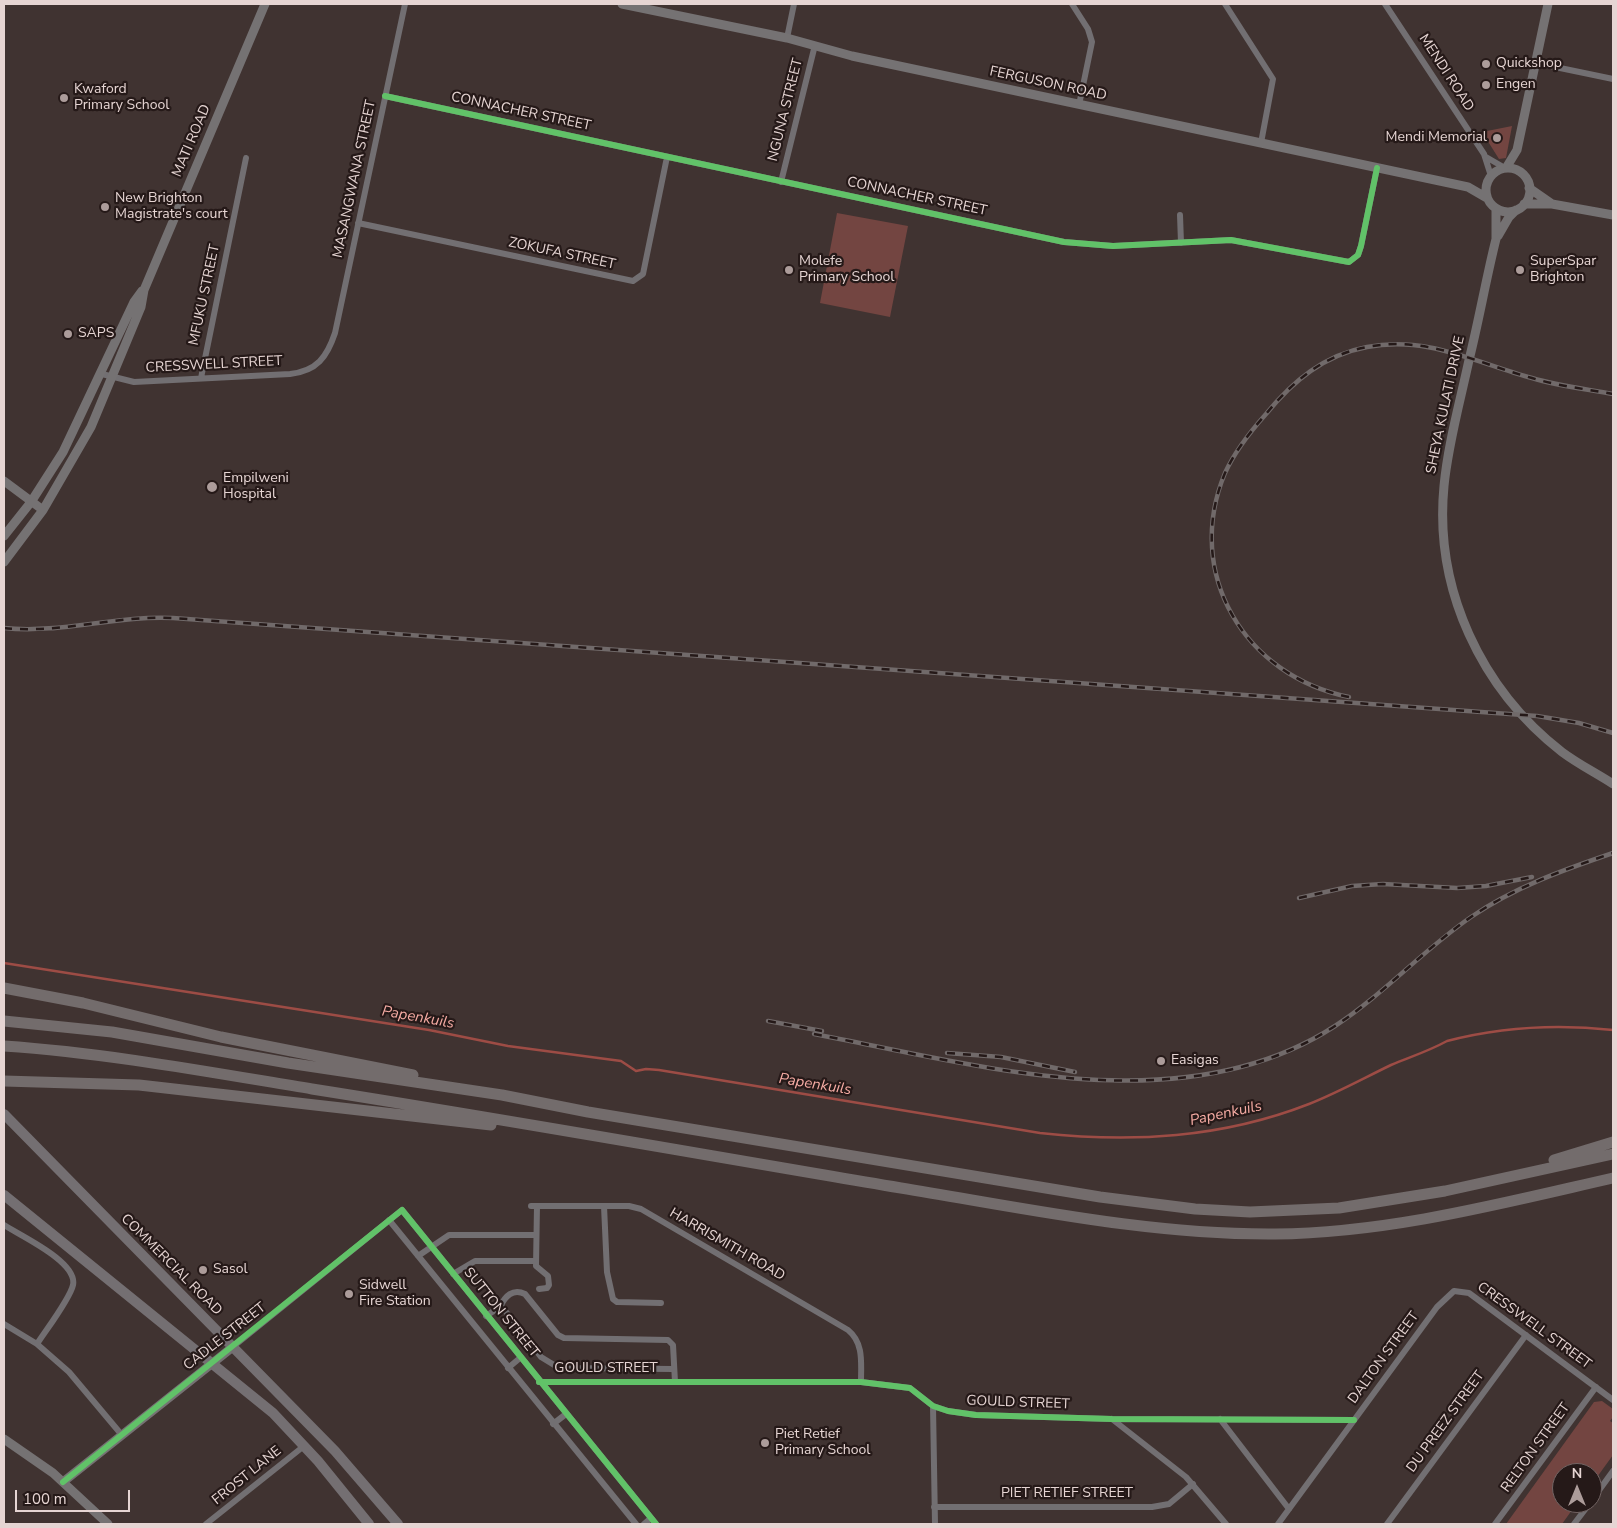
<!DOCTYPE html>
<html>
<head>
<meta charset="utf-8">
<style>
  body { margin:0 }
  #map { position:relative; width:1617px; height:1528px; overflow:hidden; background:#403331; font-family:"Nunito Sans",sans-serif }
  canvas { display:block }
  .frame { position:absolute; inset:0; border:5px solid #e6d5d3; pointer-events:none }
  .north { position:absolute; left:1552px; top:1463px; width:50px; height:50px; box-sizing:border-box; background:#251918; border:1px solid #726463; border-radius:50%; rotate:0deg; font-size:14px; font-weight:700; line-height:20px; text-align:center; color:#e6d5d3 }
  .north::after { content:''; display:block; margin:auto; width:18px; height:22px; background:#ac9c9a; clip-path:polygon(50% 0,100% 100%,50% 72%,0 100%) }
  .scale { position:absolute; left:15px; top:1490px; width:115px; height:22px; box-sizing:border-box; border:2px solid #e6d5d3; border-top:0; padding-left:6px; font-size:15px; line-height:18px; white-space:nowrap; color:#e6d5d3; -webkit-text-stroke:4px #251918; paint-order:stroke }
</style>
</head>
<body>
<div id="map">
<canvas width="1617" height="1528"></canvas>
<div class="frame"></div>
<div class="north">N</div>
<div class="scale">100 m</div>
</div>
<script>
const ctx = document.querySelector('canvas').getContext('2d');
ctx.lineJoin = 'round';
function fillPath(path, color) { ctx.fillStyle = color; ctx.fill(path, 'evenodd'); }
function stroke(path, color, width, dash) { ctx.strokeStyle = color; ctx.lineWidth = width; ctx.lineCap = dash ? 'butt' : 'round'; ctx.setLineDash(dash || []); ctx.stroke(path); }
function drawText(font, color, halo, rows, align = 'center') {
  ctx.font = font + ' "Nunito Sans",sans-serif'; ctx.lineWidth = 4.5; ctx.setLineDash([]); ctx.textBaseline = 'middle'; ctx.strokeStyle = halo; ctx.fillStyle = color; for (const [text, x, y, turn = 0] of rows) {
    ctx.save(); ctx.translate(x, y); ctx.rotate((+turn || 0) * Math.PI / 180); ctx.textAlign = isNaN(turn) ? turn : align; if (halo) ctx.strokeText(text, 0, 0); ctx.fillText(text, 0, 0); ctx.restore();
  }
}
const green = new Path2D(`
  M1512,126L1506,158L1499,159L1482,132Z
  M837,213L908,226L890,317L820,303Z
  M1602,1401L1613,1409V1417L1610,1421L1613,1423V1455L1592,1484V1473H1562V1503H1577L1562,1524H1506L1594,1402Z`);
const stream = new Path2D(`
  M4,963L429,1030L508,1046L621,1061L636,1071L646,1069L659,1070L1040,1133C1132,1143 1222,1138 1309,1104C1337,1093 1364,1078 1391,1065C1410,1057 1429,1051 1447,1041C1501,1027 1558,1024 1613,1030`);
const street = new Path2D(`
  M1072,4L1088,29L1092,42L1079,105
  M1225,4L1273,79L1261,143
  M1385,4L1484,154L1491,176
  M787,38L794,4
  M1536,63L1613,79
  M385,96L1064,242L1113,246L1231,240L1349,262L1358,255L1361,246L1377,168
  M1486,157L1505,168
  M781,182L815,45
  M1180,215L1181,243
  M358,223L633,281L643,274L667,157
  M102,374L134,382L290,374C317,371 327,357 335,333L405,4
  M201,378L246,158
  M531,1206H629L641,1209L848,1330C864,1343 861,1363 861,1382
  M537,1206L536,1266L548,1276L549,1285L547,1288L539,1289
  M604,1206L607,1272L613,1299L617,1302L661,1303
  M389,1220L636,1524
  M4,1225C21,1236 78,1262 73,1285C70,1299 46,1330 37,1344
  M418,1256L449,1235H536
  M453,1274L475,1261H535
  M500,1307C505,1296 513,1288 525,1294L558,1335L564,1338L668,1340L673,1345L675,1382
  M486,1316L498,1308H503L541,1357L559,1368L673,1369
  M4,1324L37,1344L69,1372L121,1434
  M234,1346L402,1210L656,1524
  M508,1368L520,1358
  M539,1382H861L910,1388L933,1406L948,1411L976,1415L1112,1419L1354,1420
  M933,1406L935,1524
  M1112,1419L1186,1477L1226,1524
  M1220,1419L1289,1509
  M553,1424L566,1414
  M1592,1500L1613,1471
  M934,1507H1152L1169,1504L1193,1484
  M206,1524L304,1446
  M644,1524L651,1518
  M1278,1524L1437,1307L1454,1291L1469,1293L1613,1400
  M1387,1524L1526,1335
  M1495,1524L1596,1387
  M1574,1524L1590,1503`);
const secondary = new Path2D(`
  M622,4L787,38L852,56L1468,187L1487,198
  M1506,168L1517,150L1548,4
  M1486 190a22 22 0 1 1 44 0a22 22 0 1 1-44 0Z
  M1529,188L1552,204
  M1524,204H1552L1613,215
  M1496,209V239C1486,279 1479,320 1469,360C1460,402 1448,444 1444,486C1434,589 1481,689 1562,752C1578,764 1596,773 1613,784
  M1498,236L1509,217L1516,210
  M4,481L43,510
  M4,536L31,502L63,452L134,302L142,291
  M4,562L43,510L91,427L141,307L144,290L265,4
  M4,1439L53,1473L108,1524
  M63,1482L234,1346`);
const primary = new Path2D(`
  M4,1114L335,1451L398,1524
  M4,1195L273,1413L318,1461L369,1524`);
const highway = new Path2D(`
  M4,988L83,1003L221,1037L413,1075
  M4,1021L112,1032L288,1063L502,1095L588,1112L1100,1197L1195,1209L1250,1212L1339,1208L1445,1191L1613,1154
  M4,1046C107,1053 209,1072 312,1089C509,1120 705,1155 901,1188C1024,1208 1149,1235 1275,1234C1389,1233 1503,1203 1613,1178
  M4,1081L139,1085L491,1125
  M1554,1160L1613,1142`);
const rail = new Path2D(`
  M4,628C61,634 116,615 173,618L1537,716L1579,723L1613,733
  M1349,697C1245,676 1183,574 1225,473C1235,451 1250,432 1266,414C1293,381 1324,355 1367,347C1427,335 1476,363 1532,378C1558,386 1586,389 1613,394
  M1299,898L1352,886L1383,884L1457,888L1486,886L1532,877
  M768,1021L822,1031
  M814,1034C978,1065 1183,1125 1335,1026C1384,994 1423,950 1471,917C1515,887 1563,870 1613,853
  M947,1053L1001,1057L1075,1072`);
const cycleway = new Path2D(`
  M385,96L1064,242L1113,246L1231,240L1349,262L1358,255L1361,246L1377,168
  M539,1382H861L910,1388L933,1406L948,1411L976,1415L1112,1419L1354,1420
  M63,1482L402,1210L656,1524`);
const markers = [
  [1486,64,5,"#ac9c9a"],
  [1486,85,5,"#ac9c9a"],
  [64,98,5,"#ac9c9a"],
  [1497,138,5,"#ac9c9a"],
  [105,207,5,"#ac9c9a"],
  [789,270,5,"#ac9c9a"],
  [1520,270,5,"#ac9c9a"],
  [68,334,5,"#ac9c9a"],
  [212,487,6,"#ac9c9a"],
  [1161,1061,5,"#ac9c9a"],
  [203,1270,5,"#ac9c9a"],
  [349,1294,5,"#ac9c9a"],
  [765,1443,5,"#ac9c9a"]
];
const poiNames = [
  ["Quickshop",1496,64],
  ["Engen",1496,85],
  ["Kwaford",74,90],
  ["Primary School",74,106],
  ["Mendi Memorial",1487,138,"right"],
  ["New Brighton",115,199],
  ["Magistrate's court",115,215],
  ["Molefe",799,262],
  ["Primary School",799,278],
  ["SuperSpar",1530,262],
  ["Brighton",1530,278],
  ["SAPS",78,334],
  ["Empilweni",223,479],
  ["Hospital",223,495],
  ["Easigas",1171,1061],
  ["Sasol",213,1270],
  ["Sidwell",359,1286],
  ["Fire Station",359,1302],
  ["Piet Retief",775,1435],
  ["Primary School",775,1451]
];
const streetNames = [
  ["MENDI ROAD",1446,73,57],
  ["FERGUSON ROAD",1048,84,12],
  ["NGUNA STREET",786,110,-76],
  ["CONNACHER STREET",521,112,12],
  ["MATI ROAD",192,141,-67],
  ["MASANGWANA STREET",355,179,-78],
  ["CONNACHER STREET",917,197,12],
  ["ZOKUFA STREET",562,254,12],
  ["MFUKU STREET",205,295,-78],
  ["CRESSWELL STREET",214,365,-3],
  ["SHEYA KULATI DRIVE",1446,405,-78],
  ["HARRISMITH ROAD",727,1245,30],
  ["COMMERCIAL ROAD",171,1265,45],
  ["SUTTON STREET",501,1313,51],
  ["CRESSWELL STREET",1534,1326,36],
  ["CADLE STREET",225,1337,-38],
  ["DALTON STREET",1384,1358,-54],
  ["GOULD STREET",606,1369],
  ["GOULD STREET",1018,1403,2],
  ["DU PREEZ STREET",1446,1422,-54],
  ["RELTON STREET",1536,1448,-54],
  ["FROST LANE",247,1476,-39],
  ["PIET RETIEF STREET",1067,1494]
];
const waterNames = [
  ["Papenkuils",418,1018,10],
  ["Papenkuils",815,1085,9],
  ["Papenkuils",1226,1114,-12]
];
fillPath(green, '#734541');
stroke(stream, '#9d4c45', 2.5);
stroke(street, '#726f72', 6);
stroke(secondary, '#757273', 9);
stroke(primary, '#746f72', 10);
stroke(highway, '#736c6c', 11);
stroke(rail, '#716a6a', 4.5);
stroke(rail, '#251918', 2.5, [8]);
stroke(cycleway, '#61c268', 6);
for (const [x, y, r, color] of markers) { const dot = new Path2D(); dot.arc(x, y, r, 0, 2 * Math.PI); ctx.fillStyle = color; ctx.fill(dot); stroke(dot, '#251918', 2); }
drawText('14px', '#e6d5d3', '#251918', poiNames, 'left');
drawText('14px', '#e6d5d3', '#251918', streetNames);
drawText('italic 15px', '#f6aca4', '#251918', waterNames);
</script>
</body>
</html>
